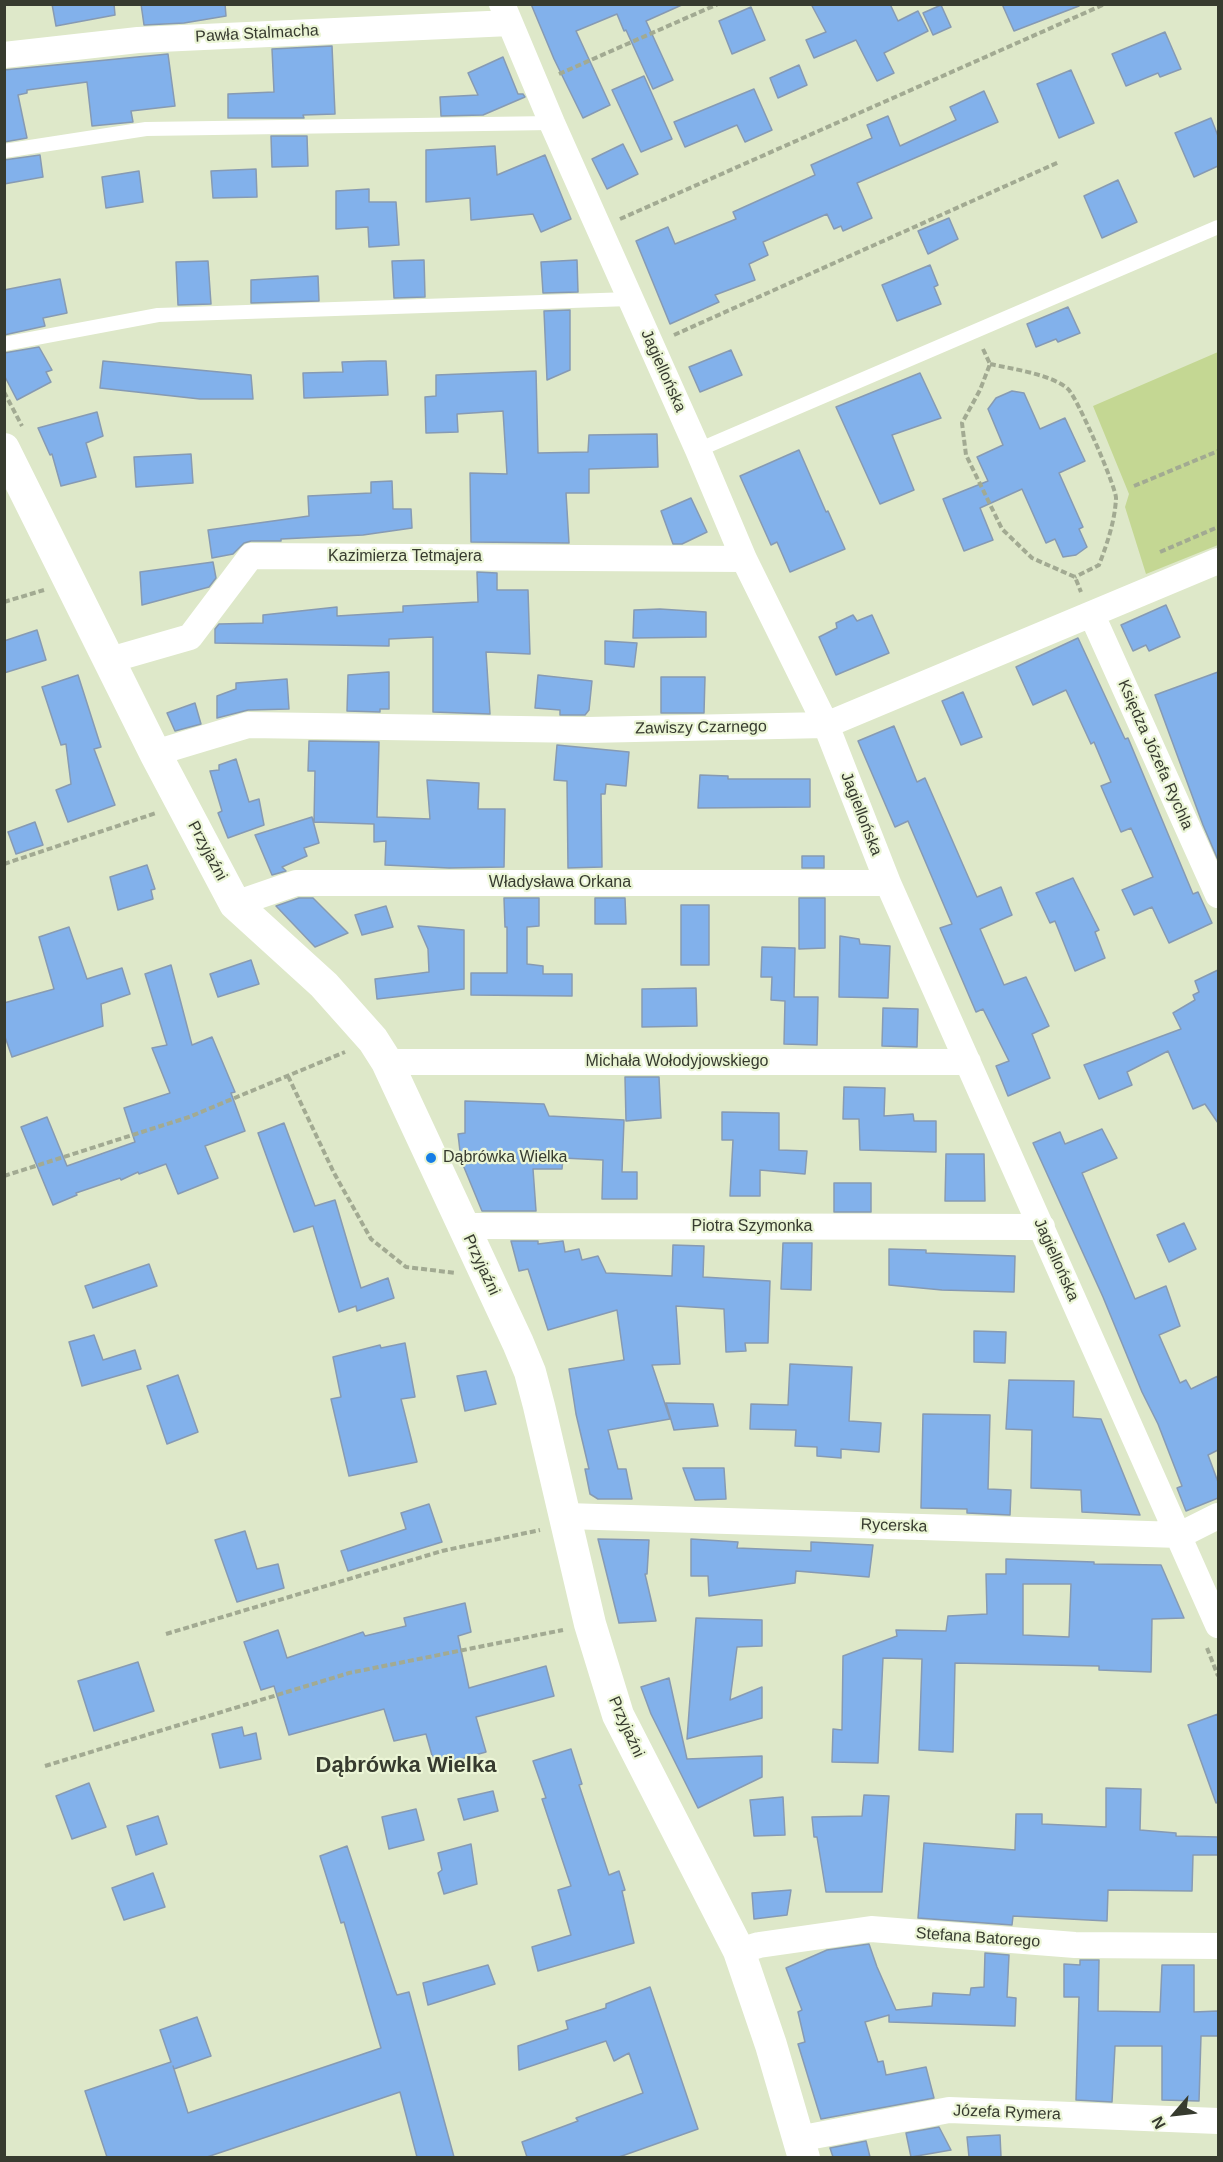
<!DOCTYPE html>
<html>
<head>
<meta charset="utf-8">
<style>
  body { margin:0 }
  #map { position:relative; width:1223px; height:2162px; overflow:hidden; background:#dee8c9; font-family:Helvetica,sans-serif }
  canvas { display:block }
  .frame { position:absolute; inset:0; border:6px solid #373b2f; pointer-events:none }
  .north { position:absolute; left:1145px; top:2084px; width:60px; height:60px; -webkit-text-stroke:4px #ebf5d6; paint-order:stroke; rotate:242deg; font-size:16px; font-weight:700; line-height:24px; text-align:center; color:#373b2f }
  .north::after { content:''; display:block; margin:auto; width:21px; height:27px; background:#373b2f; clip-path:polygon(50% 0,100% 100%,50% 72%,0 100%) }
</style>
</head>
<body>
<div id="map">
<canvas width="1223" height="2162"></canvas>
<div class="frame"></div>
<div class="north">N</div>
</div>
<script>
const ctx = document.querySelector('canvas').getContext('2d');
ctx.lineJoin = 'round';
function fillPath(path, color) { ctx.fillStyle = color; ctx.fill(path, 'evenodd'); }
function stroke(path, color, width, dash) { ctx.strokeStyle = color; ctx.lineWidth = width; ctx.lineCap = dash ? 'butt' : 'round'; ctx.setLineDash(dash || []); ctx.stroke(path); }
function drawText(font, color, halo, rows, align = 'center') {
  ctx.font = font + ' Helvetica,sans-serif'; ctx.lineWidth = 4.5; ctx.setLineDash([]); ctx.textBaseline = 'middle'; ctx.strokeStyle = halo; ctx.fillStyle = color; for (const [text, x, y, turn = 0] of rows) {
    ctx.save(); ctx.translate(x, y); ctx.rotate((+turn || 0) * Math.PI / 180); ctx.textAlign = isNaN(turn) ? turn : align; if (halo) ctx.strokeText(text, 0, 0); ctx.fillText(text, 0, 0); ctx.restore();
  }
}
const green = new Path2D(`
  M1218,352V545L1146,574L1125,507L1129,494L1093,406Z`);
const building = new Path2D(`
  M52,4H114L115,15L56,26Z
  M141,4H225L226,16L184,23L144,25Z
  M531,4H684L646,21L673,80L653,89L626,30L624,31L617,14L576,31L610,105L583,118L554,59Z
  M811,4H890L898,21L918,11L928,31L884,53L894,73L877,81L856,40L814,58L806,40L826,32Z
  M1002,4H1079V6L1014,31Z
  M941,5L951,27L933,35L923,13Z
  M751,7L765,40L732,54L719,21Z
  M1165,32L1181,69L1160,77L1158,73L1126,86L1112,54Z
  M332,46L335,114L303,115L304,118H228V94L274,92L272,49Z
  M168,54L175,106L131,111L133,122L92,126L87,82L27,90V93L18,95L27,138L4,142V70Z
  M503,57L518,94H523L525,97L483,115L441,116L440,97L478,95L468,73Z
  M799,65L807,85L778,98L770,78Z
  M1071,70L1094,123L1059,138L1037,84Z
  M644,76L672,139L641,152L612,90Z
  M754,89L772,130L745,142L737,125L685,147L674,122Z
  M984,91L998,122L857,183L872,218L843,231L841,226L834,229L827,214L763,242L768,255L749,264L755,280L715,295L719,302L670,324L636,241L668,227L675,244L736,219L733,212L815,175L811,165L872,138L867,125L888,116L900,146L956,120L950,107Z
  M1211,118L1218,136V166L1194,177L1175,133Z
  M271,136H307L308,166L272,167Z
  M623,144L638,174L607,189L592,159Z
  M495,146L497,175L545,155L571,219L541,232L533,214L471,220L470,198L426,202V150Z
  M40,155L43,177L4,184V160Z
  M256,169L257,197L213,198L211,171Z
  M139,171L143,202L106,208L102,177Z
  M1118,180L1137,222L1102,238L1084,196Z
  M369,189V202H396L399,245L369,247L368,227L336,229V191Z
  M949,218L958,239L928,254L918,231Z
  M424,260L425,297L394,298L392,261Z
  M577,260L578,292L543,293L541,262Z
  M208,261L211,304L178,305L176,262Z
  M930,265L938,285L934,287L941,304L897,321L882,285Z
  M318,276L319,301L251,303V280Z
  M60,279L67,313L43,318L45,326L4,335V290Z
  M1068,307L1080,333L1058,342L1056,339L1036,347L1027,324Z
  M570,310V370L547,380L544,311Z
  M39,347L52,370L46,372L51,382L17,400L4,375V353Z
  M731,350L742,375L700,392L689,367Z
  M103,361L251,375L253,399H200L100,388Z
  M370,361H386L388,395L304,398L303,373L343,372L342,362Z
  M536,371L538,453L588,452L589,435L657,434L658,467L589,469V493H566L569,543L471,542L470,473L507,474L503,411L457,414L458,432L426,433L425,397L436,396V375Z
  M920,373L941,418L892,435L914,490L880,504L836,407Z
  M1012,391L1024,393L1040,429L1065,418L1085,461L1059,473L1083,527L1079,529L1087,547L1076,555L1063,557L1055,539L1046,543L1022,489L980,508L993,540L964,551L943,499L988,481L977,457L1003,445L988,409L996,398Z
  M97,412L103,436L86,443L96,477L61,486L52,454L50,455L38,428Z
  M799,450L826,512L828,511L845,549L790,572L777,542L771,545L740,476Z
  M191,454L193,483L136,487L134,457Z
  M392,481L393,509H411L412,528L363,535L281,539V541H251L244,543L233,554L212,558L208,530L309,516L308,496L371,493V482Z
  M691,498L707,532L682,544H673L661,511Z
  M213,562L216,578L209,587L142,605L140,572Z
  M477,572L497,573V590H528L530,654L486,652L490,714L433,712V637L389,639V646L215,643V629L219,624L263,623V615L337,607V616L403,612V606L478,602Z
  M1166,605L1180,637L1149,651L1146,645L1133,651L1121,625Z
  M660,609L706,612V637L633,638L634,610Z
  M853,615L857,621L872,615L889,653L836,675L819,637L837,628L836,623Z
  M37,630L46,660L4,673V641Z
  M1078,638L1125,739L1128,738L1193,894L1198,892L1212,923L1169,943L1152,907L1134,915L1122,890L1153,877L1131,828L1121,832L1101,786L1111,782L1094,742L1091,744L1066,690L1033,705L1016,667Z
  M605,641L637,643L634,667L605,664Z
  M389,672V709H380V712L347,711L348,675Z
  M1218,672V860L1203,825L1155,695Z
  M78,675L101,747L94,749L115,805L68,822L56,790L71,784L66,744L61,745L42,687Z
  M538,675L592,681L589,710L585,715H560V710L535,708Z
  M661,677H705L704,713H661Z
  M287,679L289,709L248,710L217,718V696L236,689V683Z
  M963,692L982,737L961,745L942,701Z
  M195,703L201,724L175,731L167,713Z
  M894,726L917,782L925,778L977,897L1001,887L1012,915L980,929L1004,985L1026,977L1049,1026L1032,1034L1050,1078L1008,1096L996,1066L1009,1061L983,1009L976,1012L940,928L952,924L908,821L895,827L858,741Z
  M309,741L379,742L377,817L430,819L427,780L479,783L478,809H505L504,867L449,868L385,865L386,841L374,842V824L314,822L315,771H308Z
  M557,745L629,752L626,786L606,784L605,794H601L602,867L568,868L567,781L554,780Z
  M236,759L249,802L259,799L264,825L228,838L218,813L222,811L210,771L219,770V765Z
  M700,775L728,776V779H810V807L698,808Z
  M312,817L319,843L304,848L307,856L282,867L286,871L272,875L255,835Z
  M35,822L43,845L16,854L8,832Z
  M802,856H824V868H802Z
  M147,865L155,889L151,890L153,899L118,910L110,877Z
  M1073,878L1099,930L1095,932L1105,958L1075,971L1055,921L1050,923L1036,893Z
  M299,898H313L348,933L315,947L276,906Z
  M504,898H539V926L527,927V964L543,966V974H572V996L471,995V973H507V927H505Z
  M595,898H625L626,924H595Z
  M799,898H825V948L799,949Z
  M681,905H709V965H681Z
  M386,906L393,927L362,935L355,915Z
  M418,926L464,930V989L377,999L375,979L429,972L428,949Z
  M69,927L87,979L122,968L130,994L101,1004L103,1026L12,1057L4,1034V1003L54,989L39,937Z
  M840,936L859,939L860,944L890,946L888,998L839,997Z
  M762,947L795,948L794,997H818L817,1045L784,1044L785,1001L771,1000L772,977H761Z
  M251,960L259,984L218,997L210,974Z
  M171,965L192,1045L212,1037L235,1092L231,1093L245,1131L205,1146L218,1178L178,1194L166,1164L139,1174L138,1172L121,1180L120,1178L76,1193L77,1195L53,1205L21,1127L47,1117L67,1166L135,1142L124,1108L170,1093L152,1048L167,1045L145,974Z
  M1218,970V1123L1205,1104L1193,1109L1168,1051L1127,1072L1132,1085L1099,1099L1084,1065L1181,1029L1173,1013L1195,1000L1193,995L1199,992L1195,981Z
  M696,988L697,1026L642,1027V989Z
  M883,1008L918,1009L917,1047L882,1046Z
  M625,1077H659L661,1118L626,1121Z
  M844,1087L885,1088L884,1116L913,1114L914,1121H936V1152L860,1150L859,1119H843Z
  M465,1101L544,1104L549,1116L624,1120L622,1172H637V1199H602L603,1160L563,1158L562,1169H533L536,1211H482L461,1160L458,1134L465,1133Z
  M722,1112L779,1113V1150L807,1151L805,1174L760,1170V1196H730L733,1140H722Z
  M284,1123L315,1206L335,1200L361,1288L388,1278L394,1298L357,1311L356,1306L339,1312L313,1226L294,1232L258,1133Z
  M1102,1129L1117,1158L1082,1173L1135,1299L1166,1286L1180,1326L1159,1335L1180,1383L1186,1380L1191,1389L1218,1376V1450L1208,1455L1218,1482V1498L1186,1511L1177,1488L1182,1486L1158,1424L1142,1392L1103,1297L1033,1143L1060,1132L1065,1144Z
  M946,1154H984L985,1201H945Z
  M834,1183H871V1212H834Z
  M1184,1223L1196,1249L1169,1262L1157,1235Z
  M511,1241H538V1244L563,1241L565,1252L579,1249L582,1260L598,1256L606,1273L672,1276L673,1245L704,1246L703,1277L770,1281L768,1343H745L746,1351L726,1352L724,1309L676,1306L680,1364L652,1365L670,1419L608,1430L618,1469H626L632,1499H598L590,1494L585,1469H589L576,1414L569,1369L624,1360L617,1310L548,1330L528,1269L519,1271Z
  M783,1243H812L811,1290L781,1289Z
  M889,1249L926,1250V1253L1015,1256L1014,1292L942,1290L889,1285Z
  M149,1264L157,1286L93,1308L85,1286Z
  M974,1331L1006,1332L1005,1363L974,1362Z
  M94,1335L103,1360L135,1350L141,1369L82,1386L69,1342Z
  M405,1343L415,1397L401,1399L417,1462L349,1476L331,1399L341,1397L333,1357L380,1345L381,1348Z
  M790,1364L852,1367L849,1421L881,1423L879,1452L841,1449V1458L817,1456V1447L795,1446L796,1430L750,1429L751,1404L788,1405Z
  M486,1371L496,1404L465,1411L457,1376Z
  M178,1375L198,1432L167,1444L147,1386Z
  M1009,1380L1074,1381L1073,1417L1101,1419L1140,1515L1082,1512L1081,1490L1031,1488L1032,1430L1006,1429Z
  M666,1403L713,1404L718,1426L674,1430Z
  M923,1414L990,1415L988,1489L1011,1490L1010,1515L967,1513V1509L921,1508Z
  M683,1468H724L726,1499L695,1500Z
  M429,1504L442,1542L348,1571L341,1551L406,1529L401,1513Z
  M245,1531L257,1569L278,1564L284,1588L237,1602L215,1540Z
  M598,1539L649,1540L647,1574H645L656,1621L619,1623Z
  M691,1539L738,1542L737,1548L811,1551V1542L873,1545L869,1577L796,1571L795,1583L709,1596L708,1576H691Z
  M1006,1559L1094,1562V1564L1161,1565L1184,1618L1152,1619L1151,1672L1099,1670V1666L955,1663L953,1752L919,1750L922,1659L883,1658L878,1763L832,1762L833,1729L842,1730L843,1656L897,1636L896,1630L946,1631L948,1616L987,1614L986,1574H1006ZM1023,1584H1071L1069,1637L1023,1635Z
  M465,1603L471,1632L458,1636L469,1688L546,1666L554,1696L476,1717L486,1752L435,1766L426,1734L394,1741L384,1709L289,1735L274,1686L261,1690L244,1642L278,1630L287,1658L363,1632L365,1636L406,1626L404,1618Z
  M696,1618L762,1620V1646L737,1647L730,1700L762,1687V1718L687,1739Z
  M138,1662L154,1711L94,1731L78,1681Z
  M669,1678L687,1759L762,1756V1777L698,1808L651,1714L641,1687Z
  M1218,1714V1802L1216,1803L1188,1725Z
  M242,1727L244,1736L256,1733L261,1759L220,1768L212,1734Z
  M571,1749L582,1784L579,1785L609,1875L619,1871L625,1890L622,1891L634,1943L538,1971L532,1947L571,1935L558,1890L571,1886L542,1799L546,1798L533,1761Z
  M89,1783L106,1827L72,1839L56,1796Z
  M1106,1788L1141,1789L1140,1830L1176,1833V1836L1218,1837V1855H1193L1192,1891L1108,1890L1107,1921L1013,1916L1012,1925L918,1918L924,1843L1015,1850L1016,1814H1042V1824L1106,1827Z
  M493,1791L498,1811L464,1820L458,1799Z
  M864,1795L889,1796L882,1892H826L817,1837H814L812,1817L862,1816Z
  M783,1797L785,1835L754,1836L750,1800Z
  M416,1809L424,1840L389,1849L382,1817Z
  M158,1816L167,1844L136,1855L127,1826Z
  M471,1844L477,1884L444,1894L438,1873L442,1870L438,1853Z
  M347,1846L395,1990L397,1995L409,1992L454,2157H417L400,2092L207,2157H107L85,2091L171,2062L160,2030L197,2017L211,2056L174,2069L173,2066L188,2113L381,2048L344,1922L341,1923L320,1856Z
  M153,1873L165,1907L124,1920L112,1888Z
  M791,1890L787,1915L754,1919L752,1893Z
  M869,1944L877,1967L896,2010L932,2006L933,1993L970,1995L971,1988L984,1987L985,1953L1009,1955L1007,1997L1016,1998L1015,2026L889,2022V2015L865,2022L878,2062L883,2061L886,2075L926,2067L934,2098L821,2119L798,2044L805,2042L798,2012L802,2010L786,1968L827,1950Z
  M1080,1960H1099L1098,2011L1160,2012L1162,1965H1194V2012L1218,2011V2036H1201L1199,2101L1162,2100V2046H1115L1112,2102L1076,2100L1079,1997H1064V1964L1080,1965Z
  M488,1965L495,1984L428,2005L423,1983Z
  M650,1987L698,2129L619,2157H527L522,2142L578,2121L576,2118L643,2093L629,2053L614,2061L606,2041L519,2070L518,2046L568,2029L566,2021L606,2008V2004Z
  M939,2127L951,2150L911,2157L906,2133Z
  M1000,2135L1001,2157H969L967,2137Z
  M866,2141L870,2157H833L830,2148Z`);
const path = new Path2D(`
  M559,74L718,4
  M620,219L1105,4
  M674,335L1059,162
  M983,349L990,364L980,390L962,423L966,455L1002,529L1032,558L1075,577L1081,592
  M990,364C1012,369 1051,374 1068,389C1077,397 1116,487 1116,498C1115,521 1107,544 1099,565L1075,577
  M4,392L22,426
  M1134,486L1218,451
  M1160,552L1218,527
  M4,602L44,590
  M4,864L156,813
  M288,1076L334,1173L371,1239L406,1267L456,1273
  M4,1176L189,1117L345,1052
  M166,1634L442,1551L540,1530
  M1207,1648L1218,1676
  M45,1766L349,1673L563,1630`);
const service = new Path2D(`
  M4,151L146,129L552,123
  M4,344L158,315L630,299
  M698,450L1218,227`);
const minor = new Path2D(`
  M502,4L552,123L698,450L744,559L826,725L888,883L1218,1625
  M4,55L138,40L510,23
  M1092,615L1218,895
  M110,660L190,637L251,556L744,559
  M155,753L248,725L587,730L826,725L1218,561
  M235,904L296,883H888
  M387,1062H968
  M463,1226L1042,1227
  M566,1516L1180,1535L1218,1516
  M739,1951L759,1945L871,1929L1075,1945L1218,1946
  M798,2139L949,2110L1218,2121`);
const tertiary = new Path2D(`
  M4,449L155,753L235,904L324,985L373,1040L387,1062L518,1343L530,1372L539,1406L590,1624L618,1715L739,1951L771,2045L804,2158`);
const markers = [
  [431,1158,6,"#167ee6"]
];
const streetNames = [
  ["Pawła Stalmacha",257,34,-3],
  ["Jagiellońska",663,371,66],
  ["Kazimierza Tetmajera",405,557],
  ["Zawiszy Czarnego",701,728,-1],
  ["Księdza Józefa Rychla",1155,755,66],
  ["Jagiellońska",861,814,69],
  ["Przyjaźni",207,851,62],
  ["Władysława Orkana",560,883],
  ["Michała Wołodyjowskiego",677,1062],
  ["Piotra Szymonka",752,1227],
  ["Jagiellońska",1056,1260,66],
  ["Przyjaźni",481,1265,65],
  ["Rycerska",894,1526,2],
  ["Przyjaźni",626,1727,66],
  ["Stefana Batorego",978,1938,4],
  ["Józefa Rymera",1007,2113,2]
];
const poiNames = [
  ["Dąbrówka Wielka",443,1158]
];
const districtNames = [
  ["Dąbrówka Wielka",406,1766]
];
fillPath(green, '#c4d793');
fillPath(building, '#82b1eb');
stroke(building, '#869ab3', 1.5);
stroke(path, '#a2aa92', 4, [6, 3]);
stroke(service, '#fff', 14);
stroke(minor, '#fff', 26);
stroke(tertiary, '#fff', 32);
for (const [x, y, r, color] of markers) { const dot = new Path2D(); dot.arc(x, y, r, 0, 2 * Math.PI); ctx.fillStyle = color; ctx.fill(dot); stroke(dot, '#ebf5d6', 2); }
drawText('16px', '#373b2f', '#ebf5d6', streetNames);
drawText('16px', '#373b2f', '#ebf5d6', poiNames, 'left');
drawText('bold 22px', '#373b2f', '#ebf5d6', districtNames);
</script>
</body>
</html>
